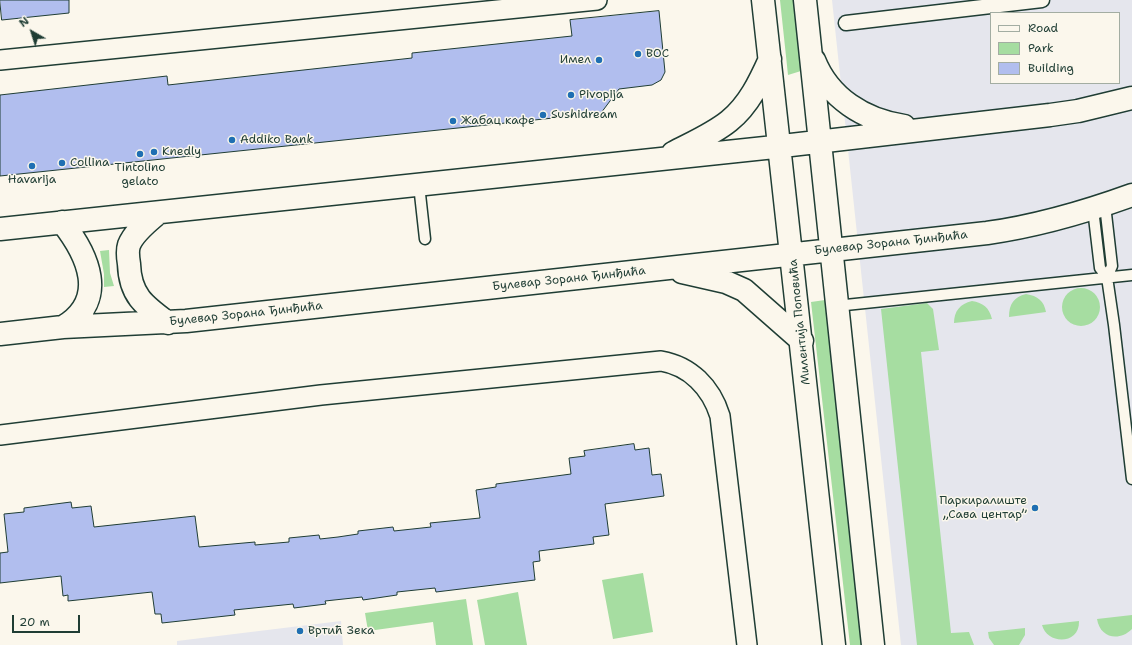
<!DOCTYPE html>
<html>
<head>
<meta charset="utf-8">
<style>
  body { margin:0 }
  #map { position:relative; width:1132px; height:645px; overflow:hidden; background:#fbf7ec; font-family:"Shantell Sans",sans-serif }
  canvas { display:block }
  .legend { position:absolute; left:990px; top:12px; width:130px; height:72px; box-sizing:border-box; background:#fbf7ec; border:1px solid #a3ada2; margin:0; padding:5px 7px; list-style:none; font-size:12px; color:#1f3d34 }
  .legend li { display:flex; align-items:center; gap:8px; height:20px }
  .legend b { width:20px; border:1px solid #a3ada2 }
  .north { position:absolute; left:12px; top:12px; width:40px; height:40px; -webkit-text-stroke:3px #fbf7ec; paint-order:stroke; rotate:321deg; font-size:11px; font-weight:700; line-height:16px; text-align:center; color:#1f3d34 }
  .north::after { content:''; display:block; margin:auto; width:14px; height:18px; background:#1f3d34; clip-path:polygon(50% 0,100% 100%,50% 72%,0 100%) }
  .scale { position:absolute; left:12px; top:615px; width:68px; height:18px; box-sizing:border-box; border:2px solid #1f3d34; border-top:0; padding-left:5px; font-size:12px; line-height:14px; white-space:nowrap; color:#1f3d34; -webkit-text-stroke:3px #fbf7ec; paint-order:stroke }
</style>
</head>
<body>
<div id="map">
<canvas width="1132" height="645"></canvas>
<ul class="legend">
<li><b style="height:5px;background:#fbf7ec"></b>Road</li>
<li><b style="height:11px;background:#a6dda1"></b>Park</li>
<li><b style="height:11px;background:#b1beee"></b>Building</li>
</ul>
<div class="north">N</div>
<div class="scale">20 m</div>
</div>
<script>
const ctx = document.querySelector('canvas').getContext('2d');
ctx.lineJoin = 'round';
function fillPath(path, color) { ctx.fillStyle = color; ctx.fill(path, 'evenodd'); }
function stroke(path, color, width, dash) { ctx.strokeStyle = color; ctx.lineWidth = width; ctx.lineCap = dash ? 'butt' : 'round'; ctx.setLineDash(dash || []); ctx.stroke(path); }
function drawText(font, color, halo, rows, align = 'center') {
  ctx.font = font + ' "Shantell Sans",sans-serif'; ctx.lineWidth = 3; ctx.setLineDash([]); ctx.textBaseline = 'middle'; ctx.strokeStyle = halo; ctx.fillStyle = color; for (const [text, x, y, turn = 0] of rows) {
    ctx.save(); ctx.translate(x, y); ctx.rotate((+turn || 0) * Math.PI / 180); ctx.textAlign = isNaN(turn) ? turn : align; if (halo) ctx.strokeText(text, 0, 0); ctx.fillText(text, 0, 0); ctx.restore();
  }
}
const built = new Path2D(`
  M832,0H1132V645H901ZM991,13H1119V83H991Z
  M341,621L343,645H177V641Z`);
const green = new Path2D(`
  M780,0H795L801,71L788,75Z
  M109,250L110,273L114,286L104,287V274L100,251Z
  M1062 307a19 19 0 1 1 38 0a19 19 0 1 1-38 0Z
  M1026,294C1038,296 1044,301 1046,312L1009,317C1009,304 1014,297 1026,294Z
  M825,300L863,645H850L811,302Z
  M972,301C983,303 989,307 992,319L954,323C954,311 960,304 972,301Z
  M927,303L933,309L939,350L921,352L951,633L969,632L974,645H917L881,309Z
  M643,573L653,632L613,639L602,580Z
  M518,592L527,645H485L477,600Z
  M466,599L473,645H436L433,622L368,631L365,613Z
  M1132,615V629C1119,642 1100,638 1097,619Z
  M1079,621C1080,645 1047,645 1042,625Z
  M1025,628V635L1019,645H994L989,638L988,632Z`);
const building = new Path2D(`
  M0,0H69V13L2,20Z
  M659,11L665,72L661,80L652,85L619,89L601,113L0,176V95L167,76L168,85L412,58V53L572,36L570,20Z
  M634,444L635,450L649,448L652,475L661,474L664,496L605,504L609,535L593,537L594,544L539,551L540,561L533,562L535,580L436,592L435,588L397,592V595L363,600L362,597L325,601L326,604L294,608L293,604L234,610L235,615L162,623L161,614H155L152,592L68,601V595L63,596L61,576L0,583V553L8,552L4,514L24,512V508L71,502L72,508L91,506L94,527L195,516L199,547L255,542V545L289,542V538L319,535L320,539L338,537L358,534V531L393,527L394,531L431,527L430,523L480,518L476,490L496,487V484L571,474L569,458L585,456L584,451Z`);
const service = new Path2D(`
  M419,185L425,239
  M1105,205L1112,266L1107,277
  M1093,209L1100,268L1107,277L1114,325L1132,479
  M836,306L1132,275`);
const pedestrian = new Path2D(`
  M846,23L1042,0`);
const minor = new Path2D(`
  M0,60L597,0
  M0,435L321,395L661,361C690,366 711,387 720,416L747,645`);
const tertiary = new Path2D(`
  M763,0L834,645
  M805,0L873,645
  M814,60C829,98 864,120 904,126
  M673,153C692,143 713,134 729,121C749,105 760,81 770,59
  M158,213C148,222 134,232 129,245C127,251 128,258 129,264C130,296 145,306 168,323
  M62,222C88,255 109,300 63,327
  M0,229L765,148L1050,115L1078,111L1132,98
  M682,272L726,282L744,290L802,341
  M0,334L63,327L186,321L987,233C1037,226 1085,212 1132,195`);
const markers = [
  [638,54,4,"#1f6fb2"],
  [599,60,4,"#1f6fb2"],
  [571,95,4,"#1f6fb2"],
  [543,115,4,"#1f6fb2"],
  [453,121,4,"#1f6fb2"],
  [232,140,4,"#1f6fb2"],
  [154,152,4,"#1f6fb2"],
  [140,154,4,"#1f6fb2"],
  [62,163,4,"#1f6fb2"],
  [32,166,4,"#1f6fb2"],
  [1035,508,4,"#1f6fb2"],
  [300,631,4,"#1f6fb2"]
];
const poiNames = [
  ["BOC",646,54],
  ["Имел",591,60,"right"],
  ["Pivopija",579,95],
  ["Sushidream",551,115],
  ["Жабац кафе",461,121],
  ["Addiko Bank",240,140],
  ["Knedly",162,152],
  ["Collina",70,163],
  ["Tintolino",140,168,"center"],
  ["gelato",140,182,"center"],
  ["Havarija",32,180,"center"],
  ["Паркиралиште",1027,501,"right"],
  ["„Сава центар”",1027,515,"right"],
  ["Вртић Зека",308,631]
];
const streetNames = [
  ["Булевар Зорана Ђинђића",891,243,-6],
  ["Булевар Зорана Ђинђића",569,279,-6],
  ["Булевар Зорана Ђинђића",246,314,-6],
  ["Милентија Поповића",800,322,-96]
];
fillPath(built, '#e5e6ed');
fillPath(green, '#a6dda1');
fillPath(building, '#b1beee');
stroke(building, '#1f3d34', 1);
stroke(service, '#1f3d34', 13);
stroke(pedestrian, '#1f3d34', 17);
stroke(minor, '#1f3d34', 22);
stroke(tertiary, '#1f3d34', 25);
stroke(service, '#fbf7ec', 10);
stroke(pedestrian, '#fbf7ec', 14);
stroke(minor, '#fbf7ec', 19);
stroke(tertiary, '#fbf7ec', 22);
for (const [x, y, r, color] of markers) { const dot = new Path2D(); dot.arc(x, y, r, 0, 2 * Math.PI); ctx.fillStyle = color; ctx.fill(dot); stroke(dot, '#fbf7ec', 1.5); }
drawText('12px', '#1f3d34', '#fbf7ec', poiNames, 'left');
drawText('12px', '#1f3d34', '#fbf7ec', streetNames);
</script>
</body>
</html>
